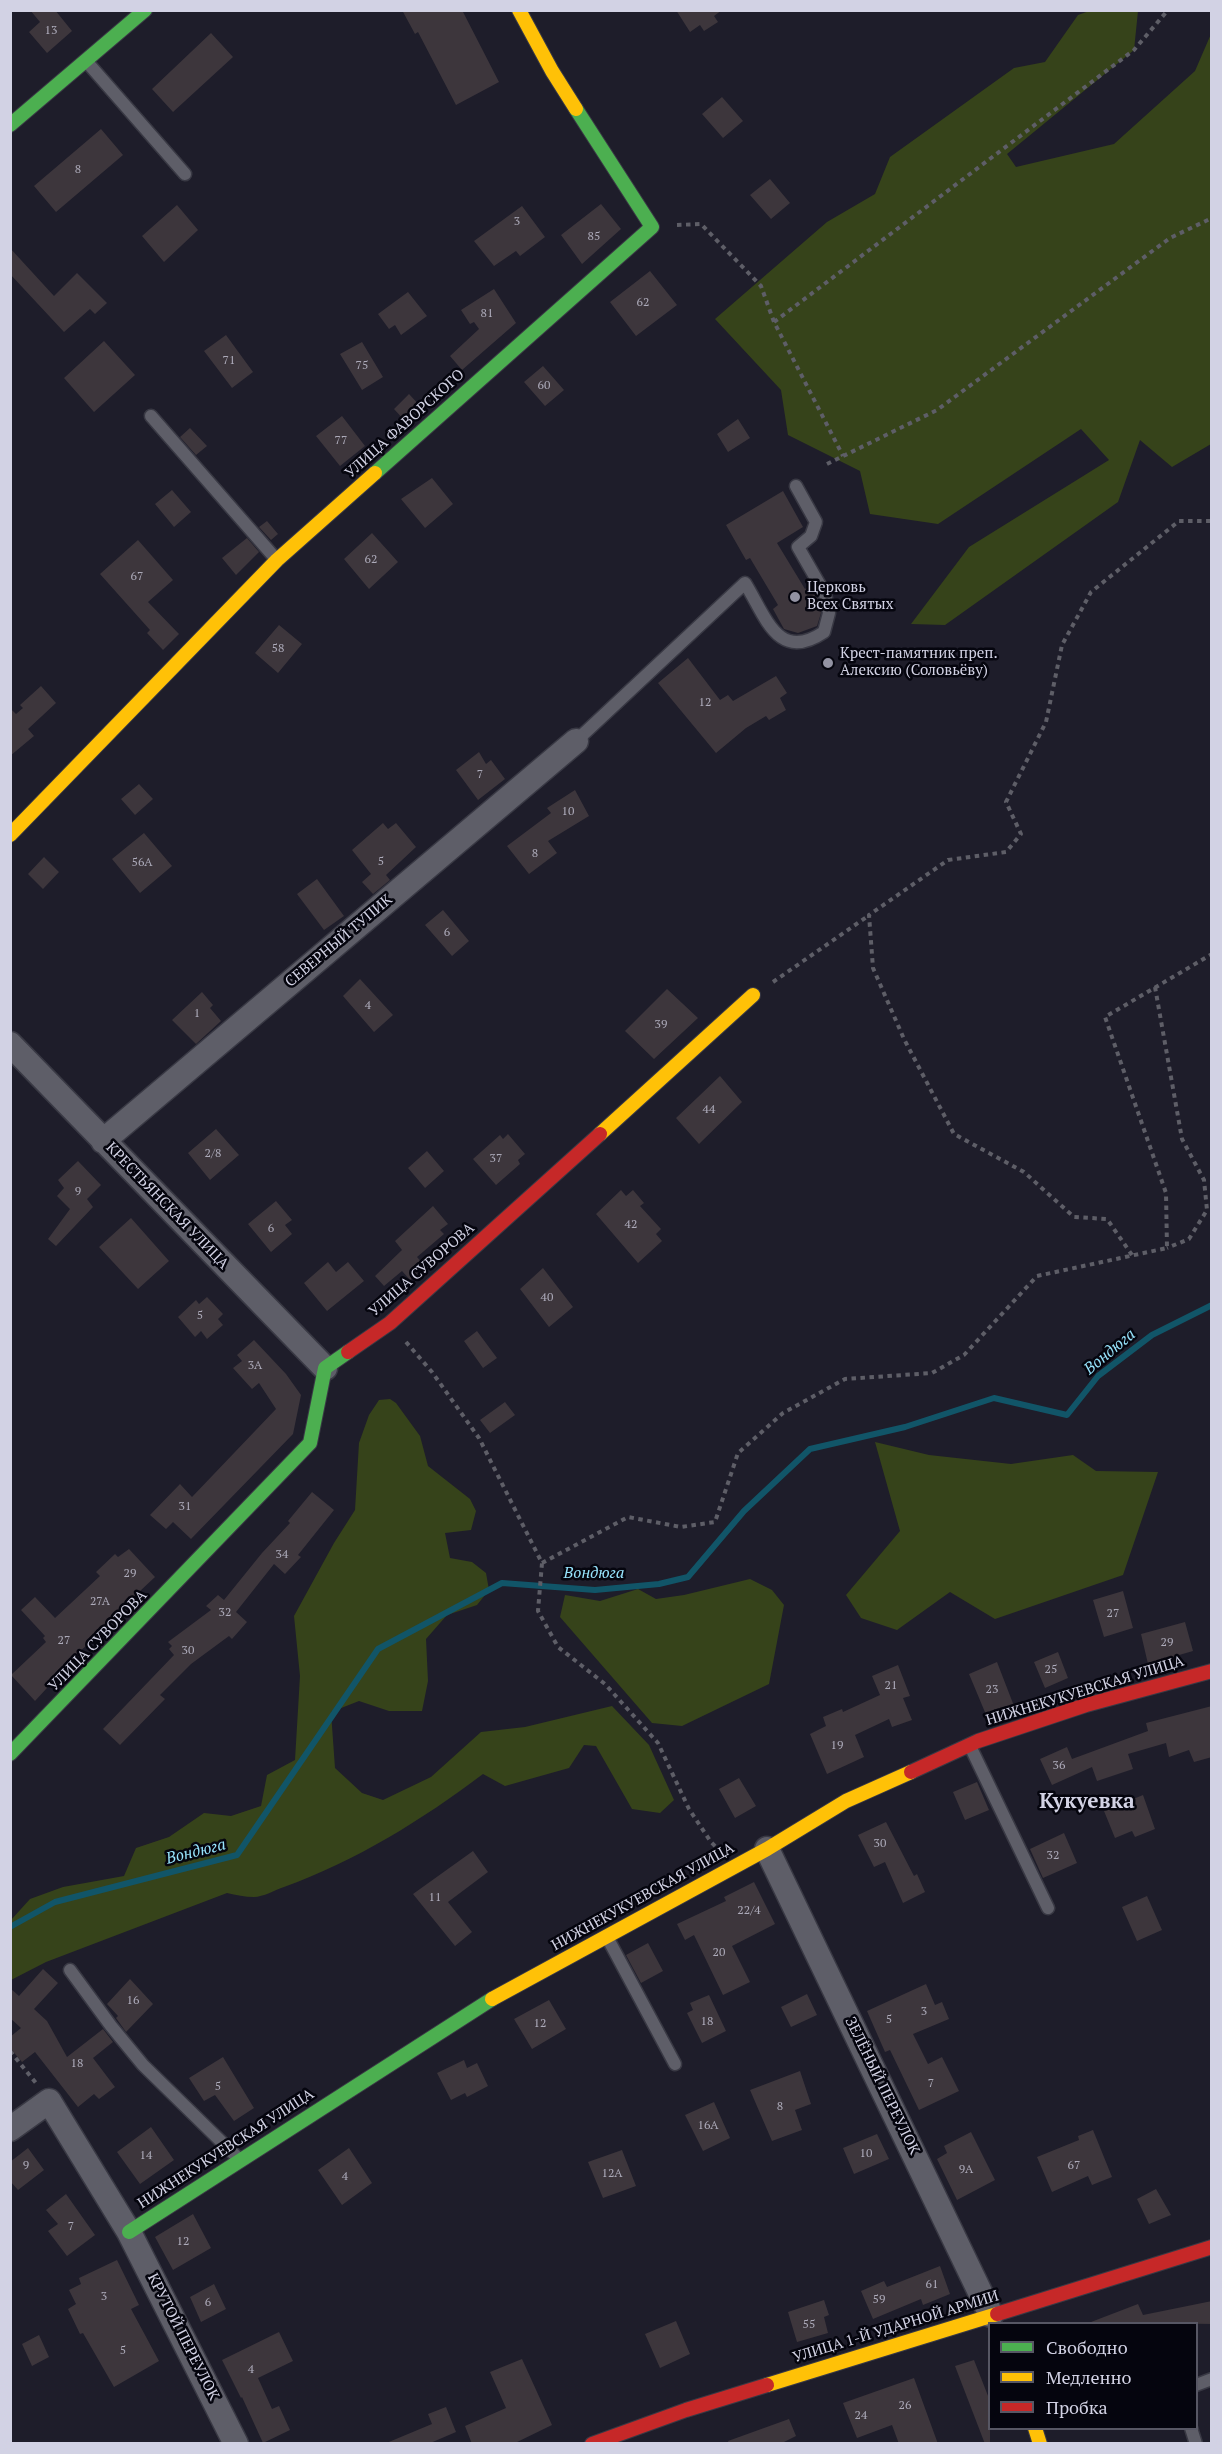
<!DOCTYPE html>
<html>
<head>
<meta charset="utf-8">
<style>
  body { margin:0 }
  #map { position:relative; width:1222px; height:2454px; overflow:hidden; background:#1e1d2a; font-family:"PT Serif",serif }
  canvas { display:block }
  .frame { position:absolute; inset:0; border:12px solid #d2d2e4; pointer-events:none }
  .legend { position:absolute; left:988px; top:2322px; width:210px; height:108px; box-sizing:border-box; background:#05050e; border:2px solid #575764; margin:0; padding:8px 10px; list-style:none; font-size:18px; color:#d2d2e4 }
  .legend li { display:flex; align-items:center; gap:12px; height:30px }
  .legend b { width:30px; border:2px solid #575764 }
</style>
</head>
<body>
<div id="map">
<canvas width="1222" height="2454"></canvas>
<div class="frame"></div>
<ul class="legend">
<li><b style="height:8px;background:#4caf50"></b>Свободно</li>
<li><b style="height:8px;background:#ffc107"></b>Медленно</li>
<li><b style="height:8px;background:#c62828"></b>Пробка</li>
</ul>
</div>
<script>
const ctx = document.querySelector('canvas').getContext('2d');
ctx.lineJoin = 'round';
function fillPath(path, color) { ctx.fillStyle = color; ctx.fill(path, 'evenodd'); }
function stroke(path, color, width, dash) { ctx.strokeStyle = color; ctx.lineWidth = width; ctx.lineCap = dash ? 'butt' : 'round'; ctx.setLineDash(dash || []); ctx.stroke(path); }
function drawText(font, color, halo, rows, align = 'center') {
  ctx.font = font + ' "PT Serif",serif'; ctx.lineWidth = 5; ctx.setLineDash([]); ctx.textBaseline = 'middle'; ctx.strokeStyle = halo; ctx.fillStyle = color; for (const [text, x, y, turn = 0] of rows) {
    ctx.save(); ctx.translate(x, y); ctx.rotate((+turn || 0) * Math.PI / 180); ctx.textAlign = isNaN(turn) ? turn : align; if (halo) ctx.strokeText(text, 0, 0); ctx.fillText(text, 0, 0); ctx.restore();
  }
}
const forest = new Path2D(`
  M1092,10L1138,11L1134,50L1007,154L1016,167L1114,144L1195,71L1211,34V444L1172,467L1140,440L1118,502L945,625L911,624L969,547L1109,460L1081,429L938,524L870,514L860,471L788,435L781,390L715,319L827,222L875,194L890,157L1014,68L1045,62L1078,15Z
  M390,1399L396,1403L420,1436L428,1466L470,1499L476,1511L471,1530L445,1533L450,1558L472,1562L486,1573L489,1590L477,1605L447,1615L426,1639L428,1681L422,1711H389L359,1701L331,1712L335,1768L362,1793L383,1800L431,1777L481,1732L525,1727L612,1706L649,1745L674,1800L660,1813L632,1809L596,1746L584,1745L569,1768L505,1786L483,1774C422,1820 356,1861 284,1887C275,1890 263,1897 254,1897C245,1897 236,1895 227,1893L46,1962L11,1980V1920L30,1899L63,1887L124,1876L136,1848L169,1837L204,1813L231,1816L261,1806L267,1775L295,1760L300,1676L294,1616L334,1543L355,1510L359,1443L369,1415L379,1400Z
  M875,1442L929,1455L1011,1464L1073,1455L1096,1471L1158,1472L1123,1575L995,1619L950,1592L897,1630L861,1618L846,1595L900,1531Z
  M750,1579L772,1590L784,1605L769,1684L682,1726L652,1723L560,1617L565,1595L600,1601L638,1589L656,1599L684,1595Z`);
const stream = new Path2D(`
  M10,1927L55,1902L237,1855L378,1649L502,1583L595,1590L659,1584L688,1577L744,1511L810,1449L905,1427L994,1398L1067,1415L1098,1376L1152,1335L1212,1305`);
const building = new Path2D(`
  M30,10H55L72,31L47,53L29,32L40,22Z
  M402,10H462L499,82L456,105L418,32L415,34Z
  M676,10H722L714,16L718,22L704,31L700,25L690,32Z
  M211,33L233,57L173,112L152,89Z
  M722,97L743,121L723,138L702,114Z
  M101,129L123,155L56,212L34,186Z
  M770,179L790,203L771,219L750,195Z
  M601,204L621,229L582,264L561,235Z
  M177,205L198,230L164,262L142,236Z
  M522,206L545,237L520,256L516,251L494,266L474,241Z
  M10,248L54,296L77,273L107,303L95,314L90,309L64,332L10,274Z
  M650,271L677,305L636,336L610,302Z
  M494,289L516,323L462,370L450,356L479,329L474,322L470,324L461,310Z
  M408,292L427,316L401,335L395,325L389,329L378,314Z
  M226,335L253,372L232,388L204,351Z
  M104,341L135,375L94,412L64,378Z
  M362,342L383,377L362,390L340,354Z
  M543,366L564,390L545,406L524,382Z
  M409,394L421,407L405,421L394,409Z
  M342,416L365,446L340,466L316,436Z
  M738,419L750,438L728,452L717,434Z
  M190,428L207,446L196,455L180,437Z
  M432,478L453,504L425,528L401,499Z
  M172,490L191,512L174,527L155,504Z
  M783,491L803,527L777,543L805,589L810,586L818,599L821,613L817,626L798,633L784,629L773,609L778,605L750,558L746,560L726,525Z
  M267,521L278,534L271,540L259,527Z
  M372,533L398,562L369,589L344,559Z
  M247,538L259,552L236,575L222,558Z
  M138,540L173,580L148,602L179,634L163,650L147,633L150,630L100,574Z
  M279,625L302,644L278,673L255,653Z
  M688,658L720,700L728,695L733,701L776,676L787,693L780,698L786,710L769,720L766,716L746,728L716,753L658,683Z
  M41,686L56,703L28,729L34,736L10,756V708L16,714L23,708L20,705Z
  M479,752L486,764L491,760L505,779L478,800L456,770Z
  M139,784L153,799L135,815L121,799Z
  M575,790L589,816L548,841L557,853L529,874L507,846L551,813L547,808Z
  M383,823L388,829L396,823L416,847L386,875L390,880L373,894L362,882L371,874L352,850Z
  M144,833L172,866L140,893L112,859Z
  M44,857L59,872L43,889L28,874Z
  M317,879L344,916L324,930L297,894Z
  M443,910L469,941L452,956L425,925Z
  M360,979L393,1015L374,1032L343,996Z
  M667,989L698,1018L654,1059L625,1031Z
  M202,992L213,1005L210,1008L221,1021L196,1044L172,1020Z
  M720,1076L742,1102L699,1144L676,1118Z
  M216,1129L239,1155L210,1180L188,1153Z
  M508,1134L525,1154L518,1160L520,1164L496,1185L473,1159L500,1135L503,1139Z
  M427,1151L444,1171L425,1188L408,1168Z
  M78,1161L101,1185L87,1199L93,1207L56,1246L48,1239L70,1209L57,1196L64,1188L58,1180Z
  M621,1190L626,1196L633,1190L644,1203L640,1206L661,1229L656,1234L662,1241L638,1263L596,1214Z
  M276,1201L292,1220L285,1225L292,1234L271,1252L248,1224Z
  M433,1206L448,1224L440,1230L444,1234L417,1257L425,1266L410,1280L402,1271L384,1286L375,1276L402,1250L395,1241Z
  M131,1218L169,1261L138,1289L99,1247Z
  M328,1262L336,1272L348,1262L364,1281L327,1311L304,1283Z
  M543,1268L573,1307L549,1327L520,1289Z
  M207,1297L223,1314L218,1319L223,1325L207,1339L201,1331L195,1337L178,1317L196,1300L199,1304Z
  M477,1331L497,1358L483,1368L464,1341Z
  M254,1340L286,1374L301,1395L293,1434L191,1539L173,1522L166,1529L150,1515L180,1484L192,1497L276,1409L259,1383L252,1389L233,1368L242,1361L237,1355Z
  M505,1402L515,1415L490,1433L480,1420Z
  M312,1492L334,1510L298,1555L301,1557L285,1574L274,1564L236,1612L247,1622L232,1639L229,1636L191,1664L160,1695L165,1699L120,1745L103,1729L174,1655L169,1649L172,1646L168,1642L211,1610L206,1606L218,1595L224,1600L262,1553L290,1523L288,1521Z
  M129,1549L155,1577L123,1607L124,1608L102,1632L55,1673L58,1676L35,1701L11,1675L46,1642L43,1638L45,1636L21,1610L35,1597L55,1618L100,1576L96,1572L115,1554L118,1557Z
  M1123,1591L1133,1628L1104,1637L1093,1600Z
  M1185,1622L1193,1651L1148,1664L1141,1634Z
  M1058,1652L1068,1678L1045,1688L1034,1662Z
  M997,1662L1014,1706L987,1717L969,1674Z
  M898,1665L910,1696L903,1698L912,1720L892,1727L889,1719L855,1735L864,1757L827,1774L810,1734L826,1726L823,1717L842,1709L843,1712L880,1695L872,1676Z
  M1212,1706V1757L1194,1762L1189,1750L1169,1757L1166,1743L1128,1754L1133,1769L1097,1781L1092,1767L1052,1785L1040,1759L1067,1747L1072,1759L1148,1731L1146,1723Z
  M739,1778L756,1806L735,1818L719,1789Z
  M977,1782L989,1810L965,1820L953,1792Z
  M1143,1795L1155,1829L1135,1837L1132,1831L1115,1838L1104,1811Z
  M886,1822L914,1876L917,1874L925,1892L903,1903L885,1862L874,1867L858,1835Z
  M1064,1833L1077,1863L1043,1878L1030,1849Z
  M473,1851L488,1872L448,1902L472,1932L455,1946L413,1894Z
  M754,1882L775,1924L732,1946L750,1982L723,1995L694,1935L685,1940L677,1924L726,1901L724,1897Z
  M1147,1896L1162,1930L1137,1941L1122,1907Z
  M648,1943L663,1971L641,1983L626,1955Z
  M43,1969L58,1983L34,2009L47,2021L67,2057L103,2029L113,2042L93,2058L115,2087L99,2099L94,2094L78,2107L35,2052L22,2062L10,2048V2037L21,2028L10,2018V1988L19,1996Z
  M130,1979L153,2004L126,2032L116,2018L118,2016L107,2004Z
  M926,1984L935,2005L942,2002L949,2019L913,2034L928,2064L942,2057L959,2091L919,2110L890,2050L885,2052L867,2011Z
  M807,1994L817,2015L791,2027L781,2007Z
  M709,1995L726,2031L702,2043L687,2013L693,2010L690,2003Z
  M549,2000L566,2029L532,2049L514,2019Z
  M223,2057L254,2108L234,2121L215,2095L204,2101L189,2078Z
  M464,2060L467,2068L477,2063L488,2086L467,2097L465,2093L451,2100L437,2073Z
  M800,2071L811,2104L795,2110L802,2130L772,2141L750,2090Z
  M714,2102L730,2138L703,2151L685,2115Z
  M151,2127L174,2160L140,2184L117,2152Z
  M1093,2130L1112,2177L1092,2185L1088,2176L1052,2192L1037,2157L1079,2140L1078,2136Z
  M971,2132L995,2180L957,2200L937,2159L947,2153L944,2146Z
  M877,2134L889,2159L854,2174L843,2148Z
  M28,2148L44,2170L18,2190L10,2181V2162Z
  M349,2148L372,2183L342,2205L318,2170Z
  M622,2150L636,2186L603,2198L588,2162Z
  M1156,2189L1171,2215L1149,2224L1137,2199Z
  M66,2194L95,2235L67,2256L48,2231L58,2224L46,2210Z
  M193,2214L211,2248L173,2270L155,2237Z
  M117,2260L139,2305L131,2309L159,2361L114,2387L83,2333L80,2334L68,2309L76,2304L69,2290L81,2284L79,2278Z
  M940,2266L950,2294L923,2305L921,2299L873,2319L861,2291L884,2281L887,2287Z
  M214,2284L226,2309L201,2322L190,2297Z
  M824,2300L829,2315L824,2317L828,2333L797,2342L788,2312Z
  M1212,2301V2324L1091,2322L1138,2304L1143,2315Z
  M676,2321L690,2354L660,2368L645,2334Z
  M279,2332L293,2361L258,2378L272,2409L279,2406L290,2430L263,2443L242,2397L241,2398L222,2360Z
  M39,2335L49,2357L32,2366L22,2344Z
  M522,2359L552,2425L513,2444H472L465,2426L506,2408L490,2372Z
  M974,2360L990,2401V2444H985L955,2366Z
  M914,2378L938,2444H899L892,2425L857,2438L843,2403Z
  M446,2407L456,2432L428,2444H384L432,2424L428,2414Z
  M789,2419L796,2436L780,2444H729L728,2441Z`);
const path = new Path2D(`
  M677,225L701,224L761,286L774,322L843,456
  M774,322L1134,50L1168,10
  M827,464L937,410L1170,238L1212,218
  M773,982L868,916
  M1155,987L1182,1139L1204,1180L1207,1210L1189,1239L1167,1248
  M1132,1255L1107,1219L1074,1217L1024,1172L954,1134L904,1039L873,968L869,915L948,860L1006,852L1021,834L1006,802L1046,722L1062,645L1091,592L1179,521H1212
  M406,1342L432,1372L479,1438L542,1563L538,1611L558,1647L605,1684L658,1743L689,1809L711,1842L717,1848
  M542,1563L628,1517L681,1527L715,1522L738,1453L783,1413L845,1379L932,1373L964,1355L1037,1276L1167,1248L1166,1193L1105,1017L1212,954
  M10,2051L36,2083`);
const lane = new Path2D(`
  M87,62L185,174
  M151,416L276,559
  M576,741L745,583C766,617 778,663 824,632L829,613L825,594L798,547L811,536L816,522L796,486
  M970,1746L1048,1908
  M607,1937L675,2064
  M70,1970L111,2026L143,2065L239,2159
  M1196,2385L1212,2379
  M1191,2428L1196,2444`);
const street = new Path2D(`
  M10,1044L325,1368
  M103,1141L576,741
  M767,1849L991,2315
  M10,2129L49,2101L129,2232L236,2444`);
const fast = new Path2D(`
  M10,125L145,10
  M375,473L652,227L576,109
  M10,1754L310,1443L325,1368L348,1352
  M129,2232L492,1999`);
const slow = new Path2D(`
  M519,10L552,71L576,109
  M10,835L277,560L375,473
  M600,1134L753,995
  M492,1999L767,1849L846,1801L911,1772
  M767,2385L997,2314
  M1035,2428L1040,2444`);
const jam = new Path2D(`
  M348,1352L390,1323L600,1134
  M911,1772L978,1741L1086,1705L1212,1671
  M997,2314L1212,2247
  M592,2444L686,2410L767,2385`);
const markers = [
  [795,597,6,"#9393a3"],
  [828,663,6,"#9393a3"]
];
const numberNames = [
  ["13",51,31],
  ["8",78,170],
  ["3",517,222],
  ["85",594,237],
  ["62",643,303],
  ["81",487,314],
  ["71",229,361],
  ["75",362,366],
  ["60",544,386],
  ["77",341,441],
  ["62",371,560],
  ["67",137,577],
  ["58",278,649],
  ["12",705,703],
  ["7",480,775],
  ["10",568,812],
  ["8",535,854],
  ["5",381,862],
  ["56А",142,863],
  ["6",447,933],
  ["4",368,1006],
  ["1",197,1014],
  ["39",661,1025],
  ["44",709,1110],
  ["2/8",213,1154],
  ["37",496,1159],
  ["9",78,1192],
  ["42",631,1225],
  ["6",271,1229],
  ["40",547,1298],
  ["5",200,1316],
  ["3А",255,1366],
  ["31",185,1507],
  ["34",282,1555],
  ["29",130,1574],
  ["27А",100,1602],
  ["32",225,1613],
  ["27",1113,1614],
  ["27",64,1641],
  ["29",1167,1643],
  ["30",188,1651],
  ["25",1051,1670],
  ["21",891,1686],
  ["23",992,1690],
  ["19",837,1746],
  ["36",1059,1766],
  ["30",880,1844],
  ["32",1053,1856],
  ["11",435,1898],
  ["22/4",749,1911],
  ["20",719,1953],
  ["16",133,2001],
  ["3",924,2012],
  ["5",889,2020],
  ["18",707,2022],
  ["12",540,2024],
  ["18",77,2064],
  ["7",931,2084],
  ["5",218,2087],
  ["8",780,2107],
  ["16А",708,2126],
  ["10",866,2154],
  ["14",146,2156],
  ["9",26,2166],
  ["67",1074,2166],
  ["9А",966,2170],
  ["12А",612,2174],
  ["4",345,2177],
  ["7",71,2227],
  ["12",183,2242],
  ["61",932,2285],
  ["3",104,2297],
  ["59",879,2300],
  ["6",208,2303],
  ["55",809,2325],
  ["5",123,2351],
  ["4",251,2370],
  ["26",905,2406],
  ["24",861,2416]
];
const streetNames = [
  ["УЛИЦА ФАВОРСКОГО",405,424,-42],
  ["СЕВЕРНЫЙ ТУПИК",339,941,-40],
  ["КРЕСТЬЯНСКАЯ УЛИЦА",167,1206,46],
  ["УЛИЦА СУВОРОВА",422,1270,-41],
  ["УЛИЦА СУВОРОВА",98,1641,-46],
  ["НИЖНЕКУКУЕВСКАЯ УЛИЦА",1085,1691,-17],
  ["НИЖНЕКУКУЕВСКАЯ УЛИЦА",643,1897,-29],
  ["ЗЕЛЁНЫЙ ПЕРЕУЛОК",882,2086,64],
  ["НИЖНЕКУКУЕВСКАЯ УЛИЦА",226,2149,-33],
  ["УЛИЦА 1-Й УДАРНОЙ АРМИИ",896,2327,-17],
  ["КРУТОЙ ПЕРЕУЛОК",183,2337,63]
];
const poiNames = [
  ["Церковь",807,588],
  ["Всех Святых",807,605],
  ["Крест-памятник преп.",840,654],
  ["Алексию (Соловьёву)",840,671]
];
const waterNames = [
  ["Вондюга",1110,1352,-40],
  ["Вондюга",594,1573],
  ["Вондюга",196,1852,-14]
];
const districtNames = [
  ["Кукуевка",1087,1802]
];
fillPath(forest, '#36431a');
stroke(stream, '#115568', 6);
fillPath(building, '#3d363c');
stroke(lane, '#393944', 15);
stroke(street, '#393944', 27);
stroke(fast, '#393944', 16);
stroke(slow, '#393944', 16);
stroke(jam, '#393944', 16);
stroke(path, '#5e5e67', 4, [4.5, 4.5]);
stroke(lane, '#5e5e68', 12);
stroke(street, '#5e5e68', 24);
stroke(fast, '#4caf50', 14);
stroke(slow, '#ffc107', 14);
stroke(jam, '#c62828', 14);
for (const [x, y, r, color] of markers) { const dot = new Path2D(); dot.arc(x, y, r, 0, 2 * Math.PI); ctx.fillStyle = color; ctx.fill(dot); stroke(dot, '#05050e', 2); }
drawText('12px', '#adabba', null, numberNames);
drawText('15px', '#d2d2e4', '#05050e', streetNames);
drawText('15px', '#d2d2e4', '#05050e', poiNames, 'left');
drawText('italic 16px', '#97e4fd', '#05050e', waterNames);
drawText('bold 21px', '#d2d2e4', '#05050e', districtNames);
</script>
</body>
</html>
